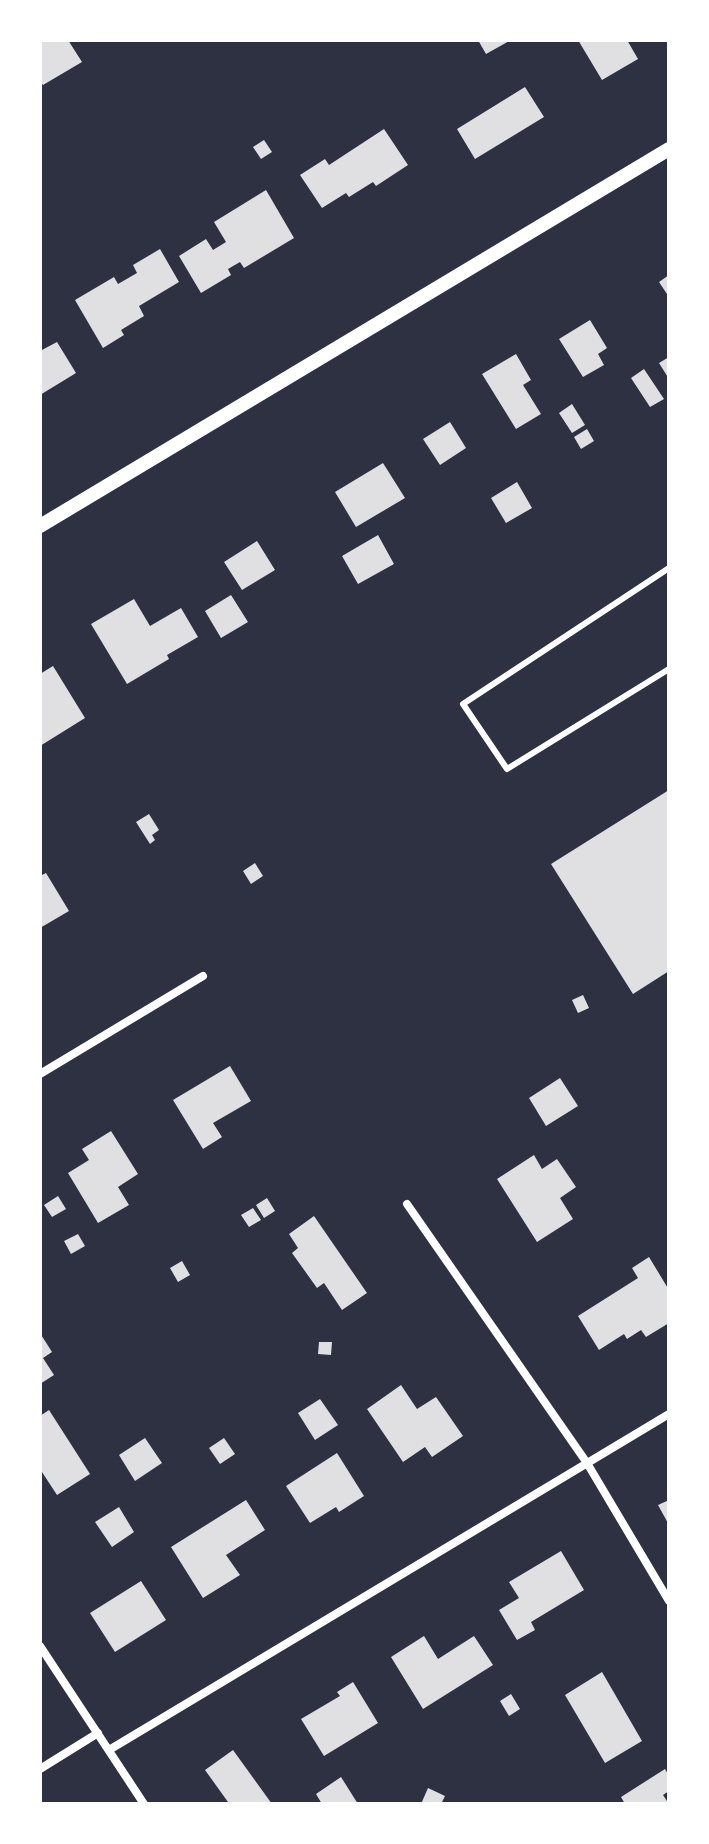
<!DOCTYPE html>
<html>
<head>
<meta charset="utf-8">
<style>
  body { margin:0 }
  #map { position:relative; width:709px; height:1844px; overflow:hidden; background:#2d3142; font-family:"Golos Text",sans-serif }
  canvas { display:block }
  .frame { position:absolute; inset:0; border:42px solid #fff; pointer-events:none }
</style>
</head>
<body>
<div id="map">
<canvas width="709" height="1844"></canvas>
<div class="frame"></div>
</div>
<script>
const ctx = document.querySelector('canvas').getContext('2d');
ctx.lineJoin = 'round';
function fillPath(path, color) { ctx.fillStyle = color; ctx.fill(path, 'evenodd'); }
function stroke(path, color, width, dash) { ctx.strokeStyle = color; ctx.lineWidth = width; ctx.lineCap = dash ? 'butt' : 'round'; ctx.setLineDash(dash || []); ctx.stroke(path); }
const building = new Path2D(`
  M40,40H68L82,62L43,85L40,81Z
  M478,40H511L486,54Z
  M578,40H627L638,59L602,80Z
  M525,87L544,117L475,159L457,129Z
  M384,129L408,165L376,186L373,182L349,197L346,193L322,208L300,175L325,159L329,165Z
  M264,140L272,152L261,159L253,147Z
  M266,190L294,238L244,268L240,262L228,269L231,275L201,293L179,256L206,239L213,250L226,242L214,222Z
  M160,249L179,282L139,306L144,316L121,330L124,335L103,348L75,300L114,277L118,284L137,273L133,265Z
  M669,275V297L659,282Z
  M590,320L607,348L598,354L604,365L583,377L559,339Z
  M57,342L76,373L40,395V351Z
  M516,354L531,380L523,385L541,414L516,429L482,374Z
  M669,357V379L659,363Z
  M644,369L664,399L650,407L631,378Z
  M572,404L585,425L572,433L559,413Z
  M450,422L466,448L440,465L423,439Z
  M587,429L594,441L581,449L574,437Z
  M383,463L405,498L356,527L335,492Z
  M517,482L532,508L506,523L491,498Z
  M378,535L394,564L358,584L342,556Z
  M257,541L275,570L242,590L224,562Z
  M231,595L248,622L221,638L205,611Z
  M134,599L150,626L181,608L198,637L167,655L169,659L127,684L91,624Z
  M53,666L85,718L40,746V674Z
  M669,790V971L633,994L551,864Z
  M149,814L159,830L152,835L155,840L150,844L136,822Z
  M255,863L263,876L251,884L243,871Z
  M46,873L69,911L40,928V876Z
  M583,995L589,1008L578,1013L572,1000Z
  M230,1066L251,1101L213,1123L222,1137L203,1149L173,1100Z
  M560,1078L578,1106L546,1126L529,1098Z
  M111,1131L138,1174L118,1187L129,1205L98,1223L68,1173L89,1160L82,1149Z
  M534,1155L542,1169L557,1159L576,1187L560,1198L573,1219L537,1242L497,1179Z
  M58,1196L66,1209L52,1217L44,1205Z
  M267,1198L275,1211L264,1218L256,1205Z
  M253,1208L261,1220L249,1227L241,1215Z
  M314,1216L367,1293L342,1310L324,1283L317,1288L292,1253L298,1248L289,1234Z
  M78,1234L85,1246L71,1254L64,1241Z
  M649,1257L669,1290V1323L646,1337L641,1330L627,1339L624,1334L599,1350L578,1316L638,1278L632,1268Z
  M182,1261L190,1275L178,1282L170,1268Z
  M40,1333L52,1352L43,1358L54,1375L40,1384Z
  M319,1342H332L331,1355L318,1354Z
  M401,1385L417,1409L436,1397L463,1436L432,1457L425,1447L403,1462L367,1409Z
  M320,1399L338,1425L315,1440L298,1413Z
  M49,1410L90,1474L57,1495L40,1469V1416Z
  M145,1438L162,1463L135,1481L119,1455Z
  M224,1438L235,1454L220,1464L209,1448Z
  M337,1453L364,1496L339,1512L336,1507L310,1523L286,1486Z
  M246,1500L265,1530L226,1555L240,1575L203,1598L171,1547Z
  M669,1500V1525L658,1505Z
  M119,1507L134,1532L112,1547L95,1522Z
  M561,1551L584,1590L531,1622L535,1630L517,1640L499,1610L519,1598L509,1582Z
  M141,1581L166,1620L115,1652L90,1613Z
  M424,1636L438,1659L474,1636L493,1665L423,1709L391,1657Z
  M602,1672L642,1741L605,1763L565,1695Z
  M353,1682L378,1723L324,1756L301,1719L340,1696L337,1692Z
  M511,1694L520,1709L509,1716L500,1701Z
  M233,1750L272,1804H225L228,1802L205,1770Z
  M665,1769L669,1776V1791L663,1795L669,1804H625L621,1797Z
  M341,1777L358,1804H322L316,1794Z
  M428,1788L445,1796L441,1804H421Z`);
const service = new Path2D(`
  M669,568L463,704L507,769L669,669`);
const minor = new Path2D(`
  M40,1074L203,976
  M407,1204L587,1463L669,1601
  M40,1646L144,1804
  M109,1750L669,1414
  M40,1769L98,1733`);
const tertiary = new Path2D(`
  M40,526L669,149`);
fillPath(building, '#e0e0e3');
stroke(service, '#fff', 6);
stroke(minor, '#fff', 8);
stroke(tertiary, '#fff', 14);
</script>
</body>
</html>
